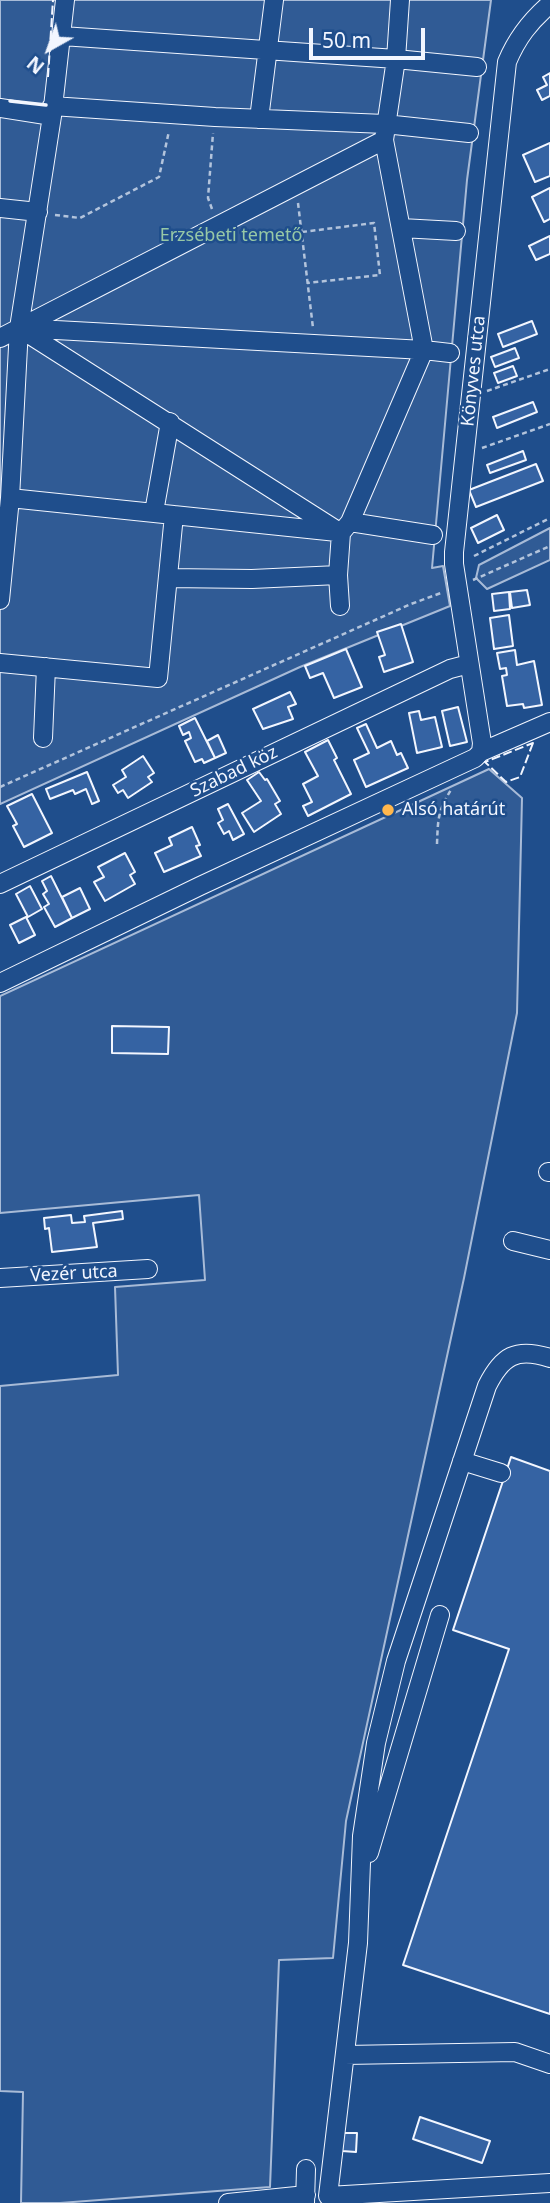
<!DOCTYPE html>
<html>
<head>
<meta charset="utf-8">
<style>
  body { margin:0 }
  #map { position:relative; width:550px; height:2203px; overflow:hidden; background:#1f4e8c; font-family:"Noto Sans",sans-serif }
  canvas { display:block }
  .north { position:absolute; left:14px; top:14px; width:70px; height:70px; -webkit-text-stroke:5px #1f4e8c; paint-order:stroke; rotate:220deg; font-size:19px; font-weight:700; line-height:28px; text-align:center; color:#f2f6ff }
  .north::after { content:''; display:block; margin:auto; width:24px; height:32px; background:#f2f6ff; clip-path:polygon(50% 0,100% 100%,50% 72%,0 100%) }
  .scale { position:absolute; left:309px; top:28px; width:116px; height:32px; box-sizing:border-box; border:4px solid #f2f6ff; border-top:0; padding-left:9px; font-size:21px; line-height:24px; white-space:nowrap; color:#f2f6ff; -webkit-text-stroke:5px #1f4e8c; paint-order:stroke }
</style>
</head>
<body>
<div id="map">
<canvas width="550" height="2203"></canvas>
<div class="north">N</div>
<div class="scale">50 m</div>
</div>
<script>
const ctx = document.querySelector('canvas').getContext('2d');
ctx.lineJoin = 'round';
function fillPath(path, color) { ctx.fillStyle = color; ctx.fill(path, 'evenodd'); }
function stroke(path, color, width, dash) { ctx.strokeStyle = color; ctx.lineWidth = width; ctx.lineCap = dash ? 'butt' : 'round'; ctx.setLineDash(dash || []); ctx.stroke(path); }
function drawText(font, color, halo, rows, align = 'center') {
  ctx.font = font + ' "Noto Sans",sans-serif'; ctx.lineWidth = 5; ctx.setLineDash([]); ctx.textBaseline = 'middle'; ctx.strokeStyle = halo; ctx.fillStyle = color; for (const [text, x, y, turn = 0] of rows) {
    ctx.save(); ctx.translate(x, y); ctx.rotate((+turn || 0) * Math.PI / 180); ctx.textAlign = isNaN(turn) ? turn : align; if (halo) ctx.strokeText(text, 0, 0); ctx.fillText(text, 0, 0); ctx.restore();
  }
}
const built = new Path2D(`
  M0,0H491L467,180L432,568L443,566L450,606L300,667L0,804Z
  M550,528V560L487,589L476,578L479,565Z
  M489,769L522,798L517,1013L464,1278L346,1821L333,1958L279,1960L270,2187L60,2203H21L23,2092L0,2091V1386L118,1375L115,1287L205,1280L199,1195L0,1213V996Z`);
const building = new Path2D(`
  M550,73V96L542,100L537,90L547,85L543,77Z
  M550,143V176L535,182L523,155Z
  M550,188V219L544,222L532,197Z
  M550,236V254L536,260L529,246Z
  M532,321L537,334L503,347L498,334Z
  M515,348L519,358L495,367L491,357Z
  M513,366L517,376L498,383L494,373Z
  M533,402L537,412L497,428L493,417Z
  M523,451L526,460L490,473L487,465Z
  M536,464L543,481L476,507L469,490Z
  M497,515L504,530L478,543L471,528Z
  M527,590L530,605L512,608L510,592Z
  M509,592L510,609L494,611L492,594Z
  M509,615L513,646L494,649L490,618Z
  M401,624L413,662L384,672L379,657L385,655L377,632Z
  M346,649L362,687L334,698L323,673L310,678L305,666Z
  M515,650L517,665L534,661L542,705L524,708L523,704L507,706L502,676L507,675L506,668L500,669L497,653Z
  M290,692L296,704L288,707L293,719L263,729L253,709Z
  M458,707L467,742L450,746L442,711Z
  M419,711L421,720L435,717L442,747L417,753L409,713Z
  M195,718L215,758L204,763L202,759L195,762L185,741L191,738L189,732L183,735L179,726Z
  M366,724L377,748L391,741L397,755L401,753L408,768L366,787L354,760L369,753L357,728Z
  M218,735L226,753L215,758L207,741Z
  M328,740L337,758L334,760L351,794L308,816L303,806L312,802L303,784L318,776L305,752Z
  M143,756L154,773L148,777L152,782L128,798L123,790L118,793L113,785L126,777L122,770Z
  M87,772L99,801L92,804L86,789L75,794L73,790L50,799L46,789Z
  M259,772L265,780L267,779L280,801L275,804L281,814L254,832L242,813L261,801L247,780Z
  M32,794L52,833L24,847L13,826L17,824L7,806Z
  M228,804L244,834L233,840L229,831L224,834L218,823L223,820L218,809Z
  M192,827L200,845L196,846L201,856L164,872L155,853L172,845L169,838Z
  M125,853L135,872L130,875L135,884L105,901L94,882L104,877L98,867Z
  M51,876L72,918L55,927L44,907L49,904L43,894L47,891L42,881Z
  M30,886L42,909L28,917L16,894Z
  M80,888L90,909L72,918L62,897Z
  M26,917L35,935L19,943L10,925Z
  M112,1026L169,1027L168,1054L112,1053Z
  M122,1211L123,1219L93,1223L97,1247L52,1252L49,1228L45,1229L44,1218L71,1215L72,1223L85,1222L84,1216Z
  M511,1457L550,1471V2014L403,1965L509,1649L453,1630Z
  M420,2117L490,2141L482,2163L413,2139Z
  M343,2133H357L356,2152L342,2151Z`);
const path = new Path2D(`
  M298,203L313,328
  M212,209L208,198L213,133
  M55,215L80,218L159,177L169,131
  M302,232L374,223L380,275L307,283
  M487,391L550,369
  M482,448L550,424
  M474,556L550,518
  M473,580L550,546
  M0,787L411,604L441,593
  M437,844C438,817 438,811 452,788`);
const minor = new Path2D(`
  M62,36L396,59L477,67
  M52,106L215,117L385,124L469,133
  M0,108L52,116
  M259,119L274,0
  M384,140L424,350L450,353
  M0,208L38,212
  M401,228L456,231
  M0,338L384,140L396,59L400,0
  M10,498L337,532
  M154,512L170,422
  M350,522L433,535
  M168,578L252,579L338,575
  M0,600L10,498L19,328L52,116L65,0
  M340,606L338,575L341,533L350,522L424,350L19,328L341,533
  M0,663L158,678L174,515
  M43,738L46,667
  M481,752L482,743L454,564V552L507,62C517,38 530,21 550,4
  M0,884L450,669L469,664
  M0,983L200,886L475,758L481,752L550,722
  M548,1172H550
  M513,1241L550,1250
  M0,1278L148,1269
  M550,1358C516,1347 502,1356 487,1386L396,1661L376,1743L362,1836L358,1943L328,2196L550,2183
  M462,1461L501,1473
  M369,1853L440,1615
  M345,2055L515,2052L550,2064
  M228,2203L306,2195
  M305,2203L306,2169`);
const fence = new Path2D(`
  M48,77L53,0
  M533,743L520,777L506,782L485,762Z`);
const wall = new Path2D(`
  M10,101L46,105`);
const markers = [
  [388,810,7,"#ffb74d"]
];
const parkNames = [
  ["Erzsébeti temető",231,236]
];
const streetNames = [
  ["Könyves utca",474,371,-84],
  ["Szabad köz",234,772,-26],
  ["Vezér utca",74,1274,-3]
];
const poiNames = [
  ["Alsó határút",402,810]
];
fillPath(built, '#305b95');
stroke(built, '#a8bbd7', 2);
fillPath(building, '#3563a3');
stroke(building, '#f2f6ff', 2);
stroke(minor, '#f2f6ff', 20);
stroke(path, '#b3c4dc', 2.5, [5, 3.5]);
stroke(minor, '#1f4e8c', 18);
stroke(fence, '#f2f6ff', 2, [9, 3.5]);
stroke(wall, '#f2f6ff', 3.5);
for (const [x, y, r, color] of markers) { const dot = new Path2D(); dot.arc(x, y, r, 0, 2 * Math.PI); ctx.fillStyle = color; ctx.fill(dot); stroke(dot, '#1f4e8c', 2.5); }
drawText('18px', '#97c8a6', '#1f4e8c', parkNames);
drawText('18px', '#f2f6ff', '#1f4e8c', streetNames);
drawText('18px', '#f2f6ff', '#1f4e8c', poiNames, 'left');
</script>
</body>
</html>
